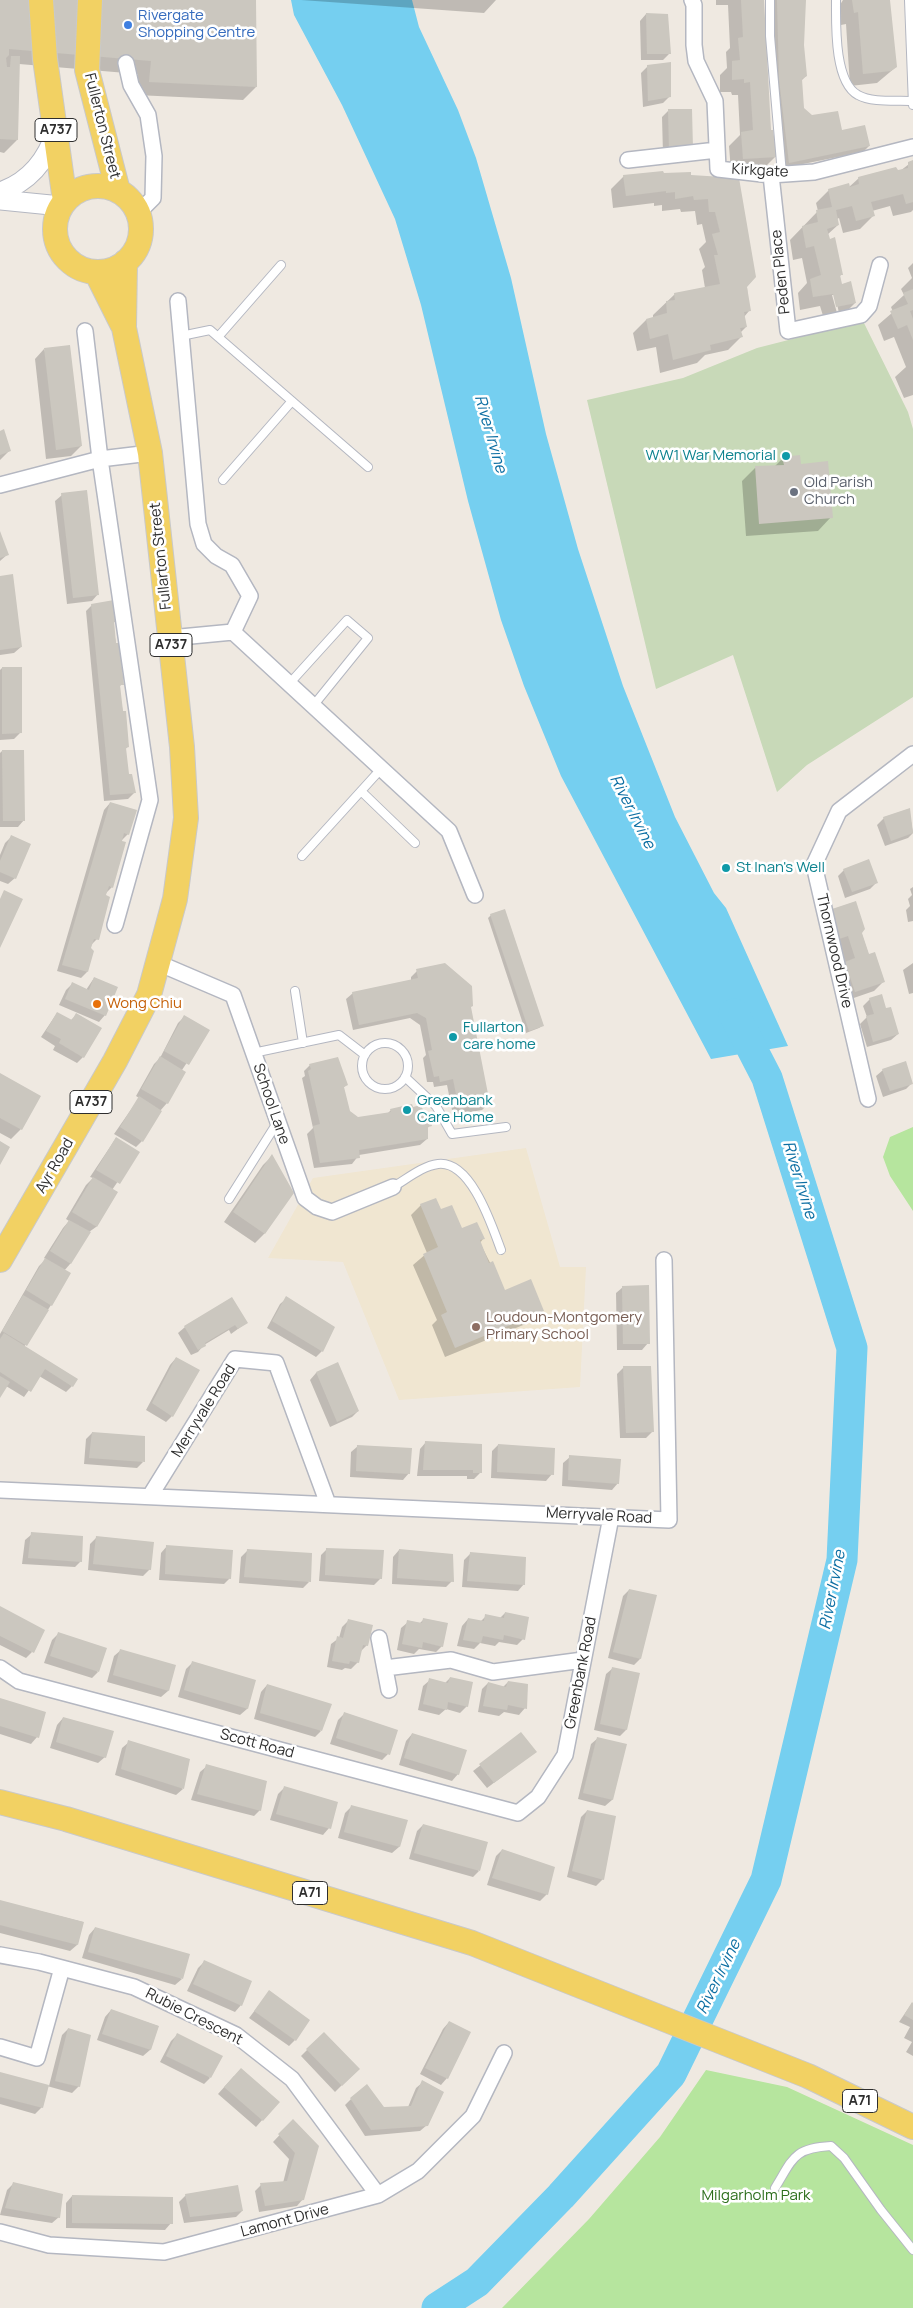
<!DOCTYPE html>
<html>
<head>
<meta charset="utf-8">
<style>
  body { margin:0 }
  canvas { display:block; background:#efe9e1 }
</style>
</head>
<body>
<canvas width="913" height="2308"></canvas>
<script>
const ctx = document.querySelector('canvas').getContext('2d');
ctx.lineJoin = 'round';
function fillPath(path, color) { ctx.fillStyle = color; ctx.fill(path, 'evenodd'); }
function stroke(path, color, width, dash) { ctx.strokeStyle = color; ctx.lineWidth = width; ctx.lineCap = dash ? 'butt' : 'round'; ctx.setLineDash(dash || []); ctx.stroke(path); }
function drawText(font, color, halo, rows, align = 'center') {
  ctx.font = font + ' Manrope,sans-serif'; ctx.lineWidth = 5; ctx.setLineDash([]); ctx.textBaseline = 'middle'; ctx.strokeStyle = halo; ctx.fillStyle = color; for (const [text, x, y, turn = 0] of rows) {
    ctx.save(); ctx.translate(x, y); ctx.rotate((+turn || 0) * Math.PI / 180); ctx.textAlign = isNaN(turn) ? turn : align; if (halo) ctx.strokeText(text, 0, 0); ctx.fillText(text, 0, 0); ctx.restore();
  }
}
const education = new Path2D(`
  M526,1148L560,1267H586L580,1387L399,1400L343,1262L268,1258L313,1178Z`);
const green = new Path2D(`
  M913,1127V1211L890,1176L883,1157L890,1137Z
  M706,2070L787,2087L913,2145V2308H502L589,2219L660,2137Z`);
const cemetery = new Path2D(`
  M863,321L908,412L913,429V697L807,765L777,792L733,655L656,689L587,400L683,378L757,348Z`);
const water = new Path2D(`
  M291,0H412L419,27L458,110L476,158L511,278L546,434L578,549L623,686L675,817L714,893L726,908L788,1046L711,1059L561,776L524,686L501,620L468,501L421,305L395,219L342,105L294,15Z`);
const shadow = new Path2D(`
  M0,0H255L256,87L243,100L136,95L138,74L19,64L17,140L4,153L0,152Z
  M301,0H496L484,13Z
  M716,0H763L770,132L776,156L763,169L731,172L729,146L740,135L738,95H732L731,92H720V75L727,68L726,52L730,48L728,5H716Z
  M771,0H804L803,45L806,76L801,81L803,108L811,116L869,146L863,152L783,168Z
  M843,0H889L896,67L877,83L850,86L846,24L841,25L838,8Z
  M646,14L669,54L663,60H641L640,21Z
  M648,66L670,96L663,103L643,107L641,73Z
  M668,111L692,148L663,155L662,117Z
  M913,161V210L911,212L893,216L890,206L872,211L873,216L860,229L843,233L839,218L837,219L838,225L827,235L842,274L839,277L841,286L855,303L842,316L824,319L820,306L800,310L798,293L807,283L802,258L793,260L790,240L818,211L816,203L829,190L849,187L859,178L900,171ZM832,295H835L839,313H837Z
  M624,176L738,179L749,311L744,317L746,327L740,333L741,337L728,350L705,355L697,363L660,373L656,347L637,351L633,333L646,320L653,318V315L675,294L705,288L702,270L705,267L699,249L706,242L702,224L697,225L695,211L681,212L680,209L662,211V205L654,206V203L613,208L611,189Z
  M913,263V395L904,398L895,377L906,367L894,337L884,341L878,325L893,312L891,307L904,295L901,289L912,278L908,268Z
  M44,349L81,446L71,456L46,459L35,359Z
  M0,432L10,450L0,460Z
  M783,458L800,466L831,517L818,531L746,536L742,481L755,468L774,467Z
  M62,495L98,594L92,601L67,604L55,501Z
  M0,534L8,554L0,561Z
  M0,577L21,647L14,653L0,655Z
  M92,605L116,620L113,624L122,684L119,687L128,746L125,750L128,775L135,792L128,799L104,801L86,611Z
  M2,668L20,733L14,739L0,740V670Z
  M2,751L24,820L18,827H0V753Z
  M110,803L128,834L120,842L112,887L105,894L97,939L90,946L87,972L81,978L57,971L104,810Z
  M909,810L913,833L908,838L885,846L877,825L884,818Z
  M12,836L15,878L8,884L0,881V855L5,843Z
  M844,870L876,883L870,889L845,898L838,876Z
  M913,887V921L908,922L906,910L910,906L908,899L912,895L910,889Z
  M491,915L542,1026L539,1028L526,1033L488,918Z
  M820,921L861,932L869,956L883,982L874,991L845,1001Z
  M913,963V993L909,994L903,970Z
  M417,971L470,1008L489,1103L482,1110L453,1115L447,1085L434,1087L433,1082H427L423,1058L426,1055L420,1025L410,1018L353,1030L346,999L353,993L411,981V977Z
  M94,978L105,1015L99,1022L59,1005L66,990L72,984L86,990Z
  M870,999L885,1009L898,1034L891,1040L867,1047L860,1024L867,1017L863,1006Z
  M57,1013L70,1021L76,1015L83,1057L77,1063L53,1050L55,1046L41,1037Z
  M184,1017L208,1031L182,1070L184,1072L167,1103L160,1111L142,1141L136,1147L114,1134L139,1098L136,1096L154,1064L160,1058L178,1023Z
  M310,1065L346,1085L343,1088L349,1112L358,1119L387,1114L391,1110L413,1109L430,1125L427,1129V1139L420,1145L359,1155L352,1164L314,1168L307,1134L313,1128L302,1078L305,1076L304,1071Z
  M883,1070L912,1083L906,1089L883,1097L876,1076Z
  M0,1074L21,1129L11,1139L0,1133Z
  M116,1138L138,1152L112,1190L117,1192L96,1227L89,1232L70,1264L64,1271L51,1305L24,1347L72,1386L66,1392L39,1376L24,1397L6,1386L0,1396V1334L39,1266L46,1259L44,1258L63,1228L69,1221L66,1219L86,1185L93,1178L90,1177Z
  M272,1156L292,1193L264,1234L255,1243L224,1222L263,1165Z
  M421,1205L440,1211L462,1230L483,1239L480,1243L505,1292L543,1311L533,1321L445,1357L432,1325L437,1320L413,1265L427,1253L411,1215Z
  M623,1287L648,1343L642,1350H617L616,1293Z
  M287,1298L322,1351L316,1357L267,1328L280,1304Z
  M246,1323L231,1334L229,1330L204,1345L198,1352L191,1355L178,1333L185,1327Z
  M176,1358L172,1416L166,1422L146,1410L170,1365Z
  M337,1364L358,1411L352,1417L330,1427L310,1380L316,1373Z
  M624,1367L653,1431L646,1438H620L617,1374Z
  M92,1433L143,1462L137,1468L84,1464L86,1439Z
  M426,1442L480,1473L474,1479H467V1476H417L420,1449Z
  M498,1445L552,1474L546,1481L491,1478L492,1451Z
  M358,1446L409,1473L403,1480L350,1477L351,1452Z
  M570,1457L618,1483L612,1490L562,1486L563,1463Z
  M32,1534L81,1561L75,1567L22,1564L25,1540Z
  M96,1538L150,1569L143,1576L88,1570L90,1544Z
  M167,1546L230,1578L224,1584L159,1580L161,1553Z
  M327,1549L381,1578L374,1585L319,1581L321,1555Z
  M248,1550L309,1582L303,1588L239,1583L241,1557Z
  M399,1550L452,1581L446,1587L392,1584L393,1557Z
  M470,1554L524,1584L518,1591L462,1587L464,1560Z
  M629,1590L640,1659L634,1665L608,1658L623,1596Z
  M0,1608L32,1652L26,1658L0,1645Z
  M505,1613L523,1639L517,1645L499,1642L495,1646L480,1643L474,1649L457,1646L462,1626L468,1619L480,1622L486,1616L500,1618Z
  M424,1619L442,1646L436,1652L419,1649L414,1654L397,1650L401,1628L408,1622L419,1624Z
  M348,1621L367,1645L360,1652L358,1662L351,1669L345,1668L342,1670L327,1667L331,1644L339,1638L342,1627Z
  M58,1634L98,1672L92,1678L44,1663L52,1640Z
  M121,1650L175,1666L168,1691L161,1697L107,1682L114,1656Z
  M192,1663L255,1681L247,1709L240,1715L178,1697L186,1669Z
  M613,1668L626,1730L620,1736L594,1730L606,1674Z
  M450,1678L467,1706L460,1713L446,1709L439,1715L418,1710L423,1686L430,1680L445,1683Z
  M508,1682L525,1708L519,1715L504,1712L499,1716L478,1712L482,1689L488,1683L503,1687Z
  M267,1685L321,1731L315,1737L254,1719L261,1692Z
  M0,1699L37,1737L31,1744L0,1734Z
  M344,1714L388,1754L382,1760L330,1744L338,1720Z
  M63,1718L105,1757L98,1763L50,1748L57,1725Z
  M412,1734L458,1774L452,1781L399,1765L406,1741Z
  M521,1734L535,1752L487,1788L473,1771Z
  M598,1738L625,1745L612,1800L605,1806L578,1799L591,1744Z
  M129,1742L183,1789L176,1795L115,1775L122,1748Z
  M207,1766L260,1810L254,1816L191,1800L200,1772Z
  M284,1788L329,1828L323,1835L270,1820L278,1794Z
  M352,1806L406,1821L399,1847L392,1853L338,1838L345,1813Z
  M587,1811L603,1879L596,1886L567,1877L581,1817Z
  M423,1825L479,1871L473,1877L409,1859L417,1831Z
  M502,1850L547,1894L540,1901L487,1885L496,1856Z
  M0,1901L83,1922L77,1945L70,1951L0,1933Z
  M95,1928L182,1979L175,1985L82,1958L89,1935Z
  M204,1962L241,2005L235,2012L187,1991L198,1968Z
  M269,1992L295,2040L289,2046L249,2018Z
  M912,2003L913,2004V2056L906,2052L912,2042L904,2038L910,2027L899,2022Z
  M111,2010L158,2026L150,2050L143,2056L97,2040L105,2017Z
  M449,2022L447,2078L441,2085L420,2074L443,2029Z
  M68,2029L79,2086L72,2093L47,2086L42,2107L35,2114L0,2104V2073L49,2086L62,2035Z
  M324,2033L358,2069L335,2092L301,2056Z
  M177,2035L210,2078L204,2084L160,2062L171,2041Z
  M234,2076L278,2102L256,2127L218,2094Z
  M423,2082L427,2125L420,2131L365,2136L345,2105L351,2099L384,2108L408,2107L416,2088Z
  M293,2121L303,2199L297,2206L259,2212L255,2191L261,2185L283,2183L289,2159L273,2142Z
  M14,2183L59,2217L52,2223L0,2215L7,2190Z
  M186,2195L242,2211L236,2217L184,2223L179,2202Z
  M72,2196L171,2223L165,2230L66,2228V2203Z`);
const river = new Path2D(`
  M437,2308L477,2282L561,2196L671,2074L766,1880L842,1560L852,1348L767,1078L734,1014`);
const building = new Path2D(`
  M0,0H256L257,87L149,82L151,61L9,49V55L6,58L7,67H10L11,56H20L18,140L0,139Z
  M741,0H764L771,130H773L777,157L743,159L741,132L753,130L750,82L744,83V79L732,80V61L740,60L738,38L743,37Z
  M777,0H806L804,45L807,76L802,79L804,108L812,115L838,111L842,130L865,125L870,146L789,163L779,79Z
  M852,0H890L897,67L891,71L863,74L858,12L854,13Z
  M646,13L668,14L671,54H647Z
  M671,62V97L648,101L647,65Z
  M668,109H692L693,149H669Z
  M913,160V202L906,204L903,194L871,202L875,216L856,221L852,206L836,210L839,225L827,229L830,239L835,237L843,275H840L842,284L851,281L856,303L836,307L833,294L813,297L810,279L821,275L814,246L806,248L802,226L818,222L816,210L832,207L828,189L849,183L850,187L859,184L858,177L896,167L898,170L908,168V162Z
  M663,171L664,173L691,172V175L739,178L756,277L747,287L751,311L744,312L747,327L740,328L743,337L710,345L711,350L673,360L668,334L650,339L646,319L667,313L666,301L675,300L674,293L720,284L714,255H718L712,234L720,232L715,212H709L708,199L694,200L693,196L675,199V192L666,193V191L626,196L623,175Z
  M913,289V310L910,311L913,319V340L907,325L898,329L890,311L908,304L903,293Z
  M70,345L82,446L56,450L44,348Z
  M4,429L11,451L0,455V431Z
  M800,455L801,464L828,461L833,518L759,524L755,466L784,465L782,457Z
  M87,490L99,595L73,598L61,493Z
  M0,531L9,555L0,558Z
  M13,574L22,647L0,650V576Z
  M114,600L117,621H114L116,643H119L124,685H120L123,711H126L129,747L126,748L129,774H132L136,793L110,795L91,604Z
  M2,667H22V733L2,734Z
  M2,750H24L25,821H3Z
  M110,802L137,810L129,835L124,833L122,841L126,842L113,888L109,886L106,895L110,897L99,940L94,939L91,948L94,951L88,972L62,965Z
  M910,808L913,833L891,841L883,817Z
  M11,835L31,844L16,879L0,872V861Z
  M869,859L878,883L852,892L843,869Z
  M4,890L23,899L0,948V899Z
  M856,901L865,929L862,933L869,954L875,952L885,982L855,992L845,962L855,958L848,936L839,939L829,910Z
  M505,909L544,1026L529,1031L490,914Z
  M445,963L472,986L473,1006L471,1007L490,1104L459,1109L453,1079L440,1082L439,1076L434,1077L428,1051L432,1050L426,1018L417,1013L359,1025L352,992L418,978L416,969Z
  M94,977L118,987L106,1016L65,999L72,982L89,990Z
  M882,994L886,1008L891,1007L899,1034L873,1042L866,1016L874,1014L869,998Z
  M57,1012L72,1020L76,1013L102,1028L84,1058L59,1043L61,1039L46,1031Z
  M184,1015L210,1030L189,1065L164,1051Z
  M160,1056L186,1072L168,1104L141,1089Z
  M338,1057L348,1085L344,1087L350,1111L358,1117L391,1112L390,1109L412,1104L413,1107L421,1105L425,1115L429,1114L432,1126L428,1127V1139L359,1150L360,1158L320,1163L313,1126L320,1124L308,1071L311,1069L309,1064Z
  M906,1061L913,1084L890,1091L882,1069Z
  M0,1073L41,1096L22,1130L0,1118Z
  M139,1096L162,1111L143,1142L120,1127Z
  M116,1137L140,1152L120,1184L96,1170Z
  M0,1141L10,1147L0,1165Z
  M272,1154L294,1193L265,1234L233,1212Z
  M93,1177L118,1192L97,1227L72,1212Z
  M436,1198L441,1209L452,1205L462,1228L477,1222L485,1239L480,1240L489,1263L493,1261L505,1290L531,1279L544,1311L455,1348L441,1315L447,1312L423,1254L438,1247L420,1204Z
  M69,1220L91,1232L71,1264L50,1251Z
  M45,1258L71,1273L52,1306L26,1290Z
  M649,1285L650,1344H623L622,1286Z
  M23,1295L49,1310L27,1346L2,1331Z
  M286,1296L335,1327L323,1352L272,1321Z
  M232,1297L248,1323L238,1329L235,1325L205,1343L206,1346L198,1350L184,1326Z
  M4,1333L78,1379L73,1387L45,1369L31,1392L0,1372V1339Z
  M176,1357L200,1370L173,1417L152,1403Z
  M338,1362L359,1411L337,1422L316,1372Z
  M623,1366H651L654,1432L626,1433Z
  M0,1376L10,1382L0,1398Z
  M92,1432L145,1436V1462L89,1458Z
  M425,1441L482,1444V1473H473V1470H423Z
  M498,1444L555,1448L554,1475L497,1472Z
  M357,1445L412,1448L410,1474L356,1471Z
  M569,1455L621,1459L619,1484L568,1480Z
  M31,1532L83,1536L82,1562L28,1558Z
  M96,1536L154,1542L151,1570L93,1564Z
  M166,1545L233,1550L231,1579L165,1574Z
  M326,1548L384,1550L382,1579L325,1575Z
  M247,1549L312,1553L311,1582L244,1577Z
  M399,1549L453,1554L454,1582L397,1578Z
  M470,1552L526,1557L525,1585L467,1581Z
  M629,1589L657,1595L641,1659L613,1652Z
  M0,1606L45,1630L34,1653L0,1636Z
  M505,1612L529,1617L525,1640L504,1635L503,1640L483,1636L481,1643L463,1640L468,1618L484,1621L485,1614L504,1618Z
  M423,1618L448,1623L443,1647L423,1642L422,1648L402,1644L407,1620L422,1623Z
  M348,1619L373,1625L368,1646L363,1645L359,1663L350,1661L349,1664L332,1661L337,1636L343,1638Z
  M58,1632L107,1648L99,1672L50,1656Z
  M120,1649L176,1665L169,1691L113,1675Z
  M192,1661L256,1680L248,1709L184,1690Z
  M612,1667L640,1673L627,1730L600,1724Z
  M450,1677L473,1682L468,1707L448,1702L447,1710L423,1704L429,1678L448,1683Z
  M508,1681L528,1684L527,1709L508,1705L507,1710L483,1706L488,1682L506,1687Z
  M267,1684L332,1704L322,1731L260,1713Z
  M0,1698L46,1712L39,1738L0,1726Z
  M344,1712L398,1730L390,1755L336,1738Z
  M63,1717L114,1731L106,1758L56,1742Z
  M521,1732L537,1752L494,1783L479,1764Z
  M412,1733L467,1750L459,1775L404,1758Z
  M597,1737L627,1744L613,1800L583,1793Z
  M128,1740L190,1759L184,1789L121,1769Z
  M206,1764L267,1781L261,1811L197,1794Z
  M284,1786L338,1802L331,1829L276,1814Z
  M351,1805L408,1820L400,1847L344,1832Z
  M587,1810L616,1816L604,1880L572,1871Z
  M423,1824L488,1842L480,1871L414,1853Z
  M502,1849L555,1867L548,1895L492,1878Z
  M0,1900L84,1922L78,1945L0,1925Z
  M95,1927L190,1954L183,1979L88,1952Z
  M204,1960L252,1981L242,2006L193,1984Z
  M269,1990L310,2020L296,2041L254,2011Z
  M912,2002L913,2003V2020L904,2015Z
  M111,2009L159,2026L151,2050L102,2034Z
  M449,2021L471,2032L448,2079L425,2068Z
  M68,2028L91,2035L80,2087L55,2081Z
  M324,2032L360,2069L342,2086L306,2049Z
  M177,2033L223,2056L211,2078L166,2056Z
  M241,2068L280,2102L263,2121L224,2087Z
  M0,2072L49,2085L43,2108L0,2097Z
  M422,2080L444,2092L428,2126L371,2130L350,2098L367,2084L384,2107L411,2106Z
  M293,2119L319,2146L304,2200L265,2206L260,2183L287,2181L295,2153L278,2134Z
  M13,2182L63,2194L60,2218L5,2208Z
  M238,2185L243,2211L190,2217L185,2194Z
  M72,2195L173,2197V2224L72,2223Z`);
const service = new Path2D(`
  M770,0V36L782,174
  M836,0C836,24 834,82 858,95C872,103 897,100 912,101
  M909,0L913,105
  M181,336L210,330L368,467
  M218,337L281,265
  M223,480L292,401
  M289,684L347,620L368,638L313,706
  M361,791L415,843
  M302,856L381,769
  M295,991L303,1043
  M362 1066a23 23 0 1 1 46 0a23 23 0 1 1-46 0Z
  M253,1053L339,1035L365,1055
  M405,1077L436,1106L452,1134L506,1127
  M393,1187C407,1179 422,1166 438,1164C471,1160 492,1226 501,1250
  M229,1199L277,1123
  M775,2188C793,2159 793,2148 831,2146L844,2158L881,2210L913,2250`);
const minor = new Path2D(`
  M692,0L694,5V45L696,61L715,101L718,169L771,175L814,172L913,147
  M126,63L131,85L148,115L154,156L153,198L138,213
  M628,160L717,150
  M771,175L788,331L861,315L869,306L880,265
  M85,331L100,459L150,800L115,925
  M0,485L100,459L150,453
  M233,632L449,831L475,895
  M170,638L233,632L250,596L232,565L216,556L204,544L198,524L178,301
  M158,963L233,995L305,1198L317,1207L332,1212L393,1187
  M868,1099L814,865L839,811L913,754
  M0,1490L669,1520L664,1260
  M150,1496L235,1359L276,1363L328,1504
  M379,1638L389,1690
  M0,1668L19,1681L518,1813L538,1797L565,1755L611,1517
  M385,1668L451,1660L493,1672L583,1660
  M0,1955L39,1962L134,1987L236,2035L292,2079L378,2195
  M0,2047L37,2058L62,1968
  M0,2232L49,2245L164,2252L378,2195L418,2171L473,2116L504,2053`);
const tertiary = new Path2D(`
  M0,192C29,182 47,160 56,131
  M0,200L61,206`);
const primary = new Path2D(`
  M41,0L45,59L65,201
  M90,0L87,70L118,191
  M55 229a43 43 0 1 1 86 0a43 43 0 1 1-86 0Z
  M96,272L122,324
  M0,1260L115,1061L149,995L175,899L186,818L182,747L150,453L124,328L125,262
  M0,1802L66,1819L472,1943L808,2076L913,2127`);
const markers = [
  [128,25,5,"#3f7fe0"],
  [786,456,5,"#0f9aa8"],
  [794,492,5,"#6b7280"],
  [726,868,5,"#0f9aa8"],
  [97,1004,5,"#e8710a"],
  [453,1037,5,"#0f9aa8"],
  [407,1110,5,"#0f9aa8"],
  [476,1327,5,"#8d6e63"]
];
const shields = [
  [56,130,42],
  [171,645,42],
  [91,1102,42],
  [310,1893,35],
  [860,2101,35]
];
const shieldNames = [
  ["A737",56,130],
  ["A737",171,645],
  ["A737",91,1102],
  ["A71",310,1893],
  ["A71",860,2101]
];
const shopNames = [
  ["Rivergate",138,16],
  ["Shopping Centre",138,33]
];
const streetNames = [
  ["Fullerton Street",102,126,76],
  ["Kirkgate",760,171,3],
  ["Peden Place",781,272,-96],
  ["Fullarton Street",161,556,-96],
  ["Thornwood Drive",834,951,77],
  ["School Lane",271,1104,71],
  ["Ayr Road",55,1166,-60],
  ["Merryvale Road",204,1411,-58],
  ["Merryvale Road",599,1516,3],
  ["Greenbank Road",581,1673,-79],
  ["Scott Road",257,1744,15],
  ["Rubie Crescent",194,2017,27],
  ["Lamont Drive",285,2221,-15]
];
const cultureNames = [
  ["WW1 War Memorial",776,456,"right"],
  ["St Inan's Well",736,868],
  ["Fullarton",463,1028],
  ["care home",463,1045],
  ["Greenbank",417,1101],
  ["Care Home",417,1118]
];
const worshipNames = [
  ["Old Parish",804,483],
  ["Church",804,500]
];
const foodNames = [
  ["Wong Chiu",107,1004]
];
const educationNames = [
  ["Loudoun-Montgomery",486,1318],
  ["Primary School",486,1335]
];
const parkNames = [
  ["Milgarholm Park",756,2196]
];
const waterNames = [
  ["River Irvine",490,434,74],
  ["River Irvine",632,812,63],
  ["River Irvine",799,1180,73],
  ["River Irvine",833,1590,-79],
  ["River Irvine",719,1977,-64]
];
fillPath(education, '#f0e6d1');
fillPath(green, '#b6e59e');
fillPath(cemetery, '#c8d9b8');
fillPath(water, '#75cff0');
fillPath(shadow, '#0003');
stroke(river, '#75cff0', 31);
fillPath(building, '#cbc7bf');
stroke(service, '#b4b7c1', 10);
stroke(minor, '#b4b7c1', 18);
stroke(tertiary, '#b4b7c1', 21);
stroke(primary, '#c9c9c9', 26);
stroke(service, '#fff', 8);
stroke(minor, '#fff', 15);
stroke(tertiary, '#fff', 19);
stroke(primary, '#f2d163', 24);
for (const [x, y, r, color] of markers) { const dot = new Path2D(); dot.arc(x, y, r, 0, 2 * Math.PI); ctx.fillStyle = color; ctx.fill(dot); stroke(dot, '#fff', 2); }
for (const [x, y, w] of shields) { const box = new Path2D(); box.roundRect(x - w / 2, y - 11.5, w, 23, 4); ctx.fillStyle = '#fff'; ctx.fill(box); stroke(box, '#2e2e2e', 1); }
drawText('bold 14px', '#2e2e2e', null, shieldNames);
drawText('15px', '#366cbe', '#fff', shopNames, 'left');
drawText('15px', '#2e2e2e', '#fff', streetNames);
drawText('15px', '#0d838f', '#fff', cultureNames, 'left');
drawText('15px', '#5b616d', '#fff', worshipNames, 'left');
drawText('15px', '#c56008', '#fff', foodNames, 'left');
drawText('15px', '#785e54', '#fff', educationNames, 'left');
drawText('15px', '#2c6e1b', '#fff', parkNames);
drawText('italic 16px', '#0d6fa3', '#fff', waterNames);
</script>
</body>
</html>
